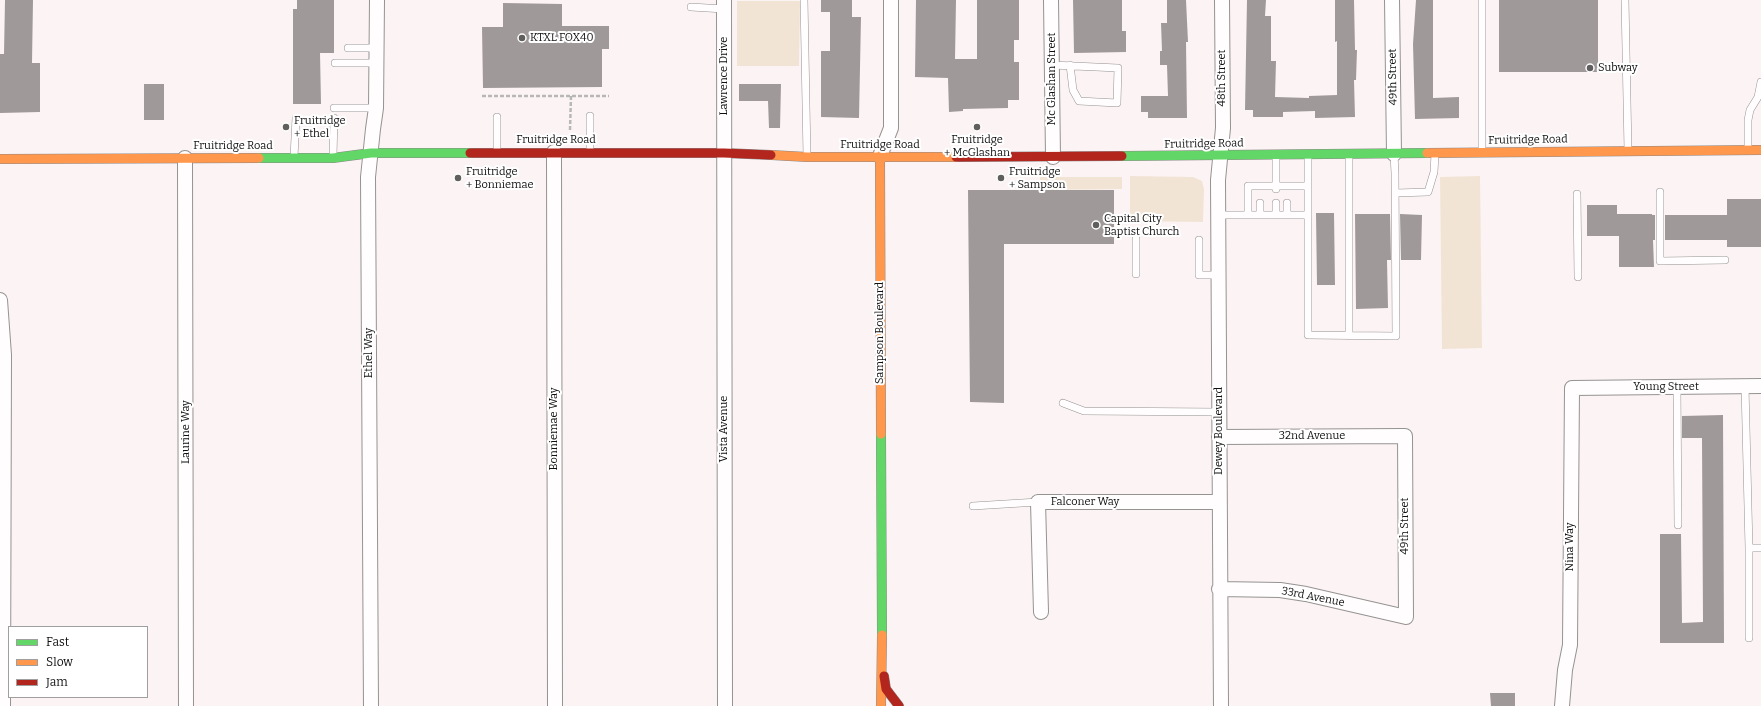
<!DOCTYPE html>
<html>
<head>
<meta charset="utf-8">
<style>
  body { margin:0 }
  #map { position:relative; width:1761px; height:706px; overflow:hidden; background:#fcf4f4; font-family:Bitter,serif }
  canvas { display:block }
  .legend { position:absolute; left:8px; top:626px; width:140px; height:72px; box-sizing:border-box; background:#fff; border:1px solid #9f9f9f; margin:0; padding:5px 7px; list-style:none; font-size:12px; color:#0e0e0e }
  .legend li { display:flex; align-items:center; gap:8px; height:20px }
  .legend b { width:20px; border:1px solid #9f9f9f }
</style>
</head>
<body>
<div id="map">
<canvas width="1761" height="706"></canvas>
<ul class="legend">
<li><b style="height:5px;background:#63d668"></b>Fast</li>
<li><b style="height:5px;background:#ff974d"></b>Slow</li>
<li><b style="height:5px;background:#b3261e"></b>Jam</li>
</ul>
</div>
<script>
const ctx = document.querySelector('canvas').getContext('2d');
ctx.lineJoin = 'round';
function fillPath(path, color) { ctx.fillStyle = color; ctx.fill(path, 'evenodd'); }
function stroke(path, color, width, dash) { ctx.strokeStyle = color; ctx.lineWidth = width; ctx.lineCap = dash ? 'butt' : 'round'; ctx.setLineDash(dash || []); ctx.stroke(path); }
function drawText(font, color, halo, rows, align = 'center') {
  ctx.font = font + ' Bitter,serif'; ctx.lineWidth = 4; ctx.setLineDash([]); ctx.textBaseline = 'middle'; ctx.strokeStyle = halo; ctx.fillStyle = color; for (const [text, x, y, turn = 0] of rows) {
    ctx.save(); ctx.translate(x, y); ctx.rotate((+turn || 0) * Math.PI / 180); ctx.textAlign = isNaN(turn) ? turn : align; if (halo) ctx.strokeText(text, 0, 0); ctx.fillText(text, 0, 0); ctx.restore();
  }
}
const green = new Path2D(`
  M737,1H800L799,66H737Z
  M1130,176L1193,177L1202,181L1204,189L1203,222L1130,221Z
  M1480,176L1482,348L1442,349L1440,177Z
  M1040,177H1122V189L1040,190Z`);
const building = new Path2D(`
  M5,0H33L32,63H40V112L0,113V54H4Z
  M297,0H334V53H320L321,104H293V9H297Z
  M821,0H852V17H861L859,118L821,117V51H830V12H821Z
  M916,0H956L955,59H977V0H1019V40H1014V62H1019V100H1008V108L963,109V111L949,112L948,78L915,77Z
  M1073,0H1122V31H1126V52L1074,53Z
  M1167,0H1186L1188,42H1186L1187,118H1148V112H1141V96H1168L1167,65H1160V51H1162L1161,23H1167Z
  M1247,0H1266L1265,16H1271V61H1276L1275,97L1309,98V96L1337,95V41L1335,42V0H1354L1355,50H1357L1356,80H1354L1355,117L1315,118V111L1283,112V117H1253V110H1245Z
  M1416,0H1433V98L1459,97V118L1415,119L1413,44Z
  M1499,0H1598V72H1499Z
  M503,3L562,4V26H609V49H602V87L483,88L482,27H503Z
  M144,84H164V120H144Z
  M739,84H781L780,128H769L768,101H739Z
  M968,190H1114V244H1004V403L970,402Z
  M1727,199H1761V247H1727V240H1665V215H1727Z
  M1587,205H1617V214H1652V215H1655V240H1653L1654,267H1619V236H1587Z
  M1316,213H1334L1335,285H1317Z
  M1355,214H1390L1391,260H1387L1388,308L1356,309Z
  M1400,214L1422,215L1421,260H1401Z
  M1723,415L1724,643H1660V534H1681L1682,623L1703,622L1702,438H1682V416Z
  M1490,693H1515V706H1491Z`);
const path = new Path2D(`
  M482,96H609
  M570,130L571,96`);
const lane = new Path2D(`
  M804,0L807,156
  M1482,0V151
  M1625,0L1628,150
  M691,7L724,9
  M348,48H377
  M335,63H376
  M1052,65L1118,68L1117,103L1079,101L1073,90L1070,65
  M334,108H376
  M497,117V153
  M1748,149V120L1750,110L1758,97L1761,82
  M590,152V116
  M1276,155V189
  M1308,155V335L1396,336L1395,173L1394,155
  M1349,155V336
  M333,156L334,118
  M294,157L296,118
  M1660,192V261L1725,260
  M1396,193L1428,192L1434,172L1435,154
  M1577,194L1578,277
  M1260,203V215
  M1276,203V215
  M1287,203V215
  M1218,215H1308
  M1248,215V186H1308
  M1199,240V275H1218
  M1136,274V239
  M1745,386L1749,548V638
  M1677,387L1678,525
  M1063,403L1084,411L1218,412
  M973,506L1038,502
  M1749,548H1761`);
const street = new Path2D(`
  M724,0L725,706
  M1051,0L1053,157
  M1392,0L1394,154
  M554,152L555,706
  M880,156L891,128V0
  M185,158L186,706
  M0,300L4,355L3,706
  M1219,437L1405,436L1406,617L1306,594L1280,590L1219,589
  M1041,612L1038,502H1219
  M371,706L368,177L373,129L376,108L377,0
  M1221,706L1218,180L1223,128L1222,0
  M1562,706L1565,670L1570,645L1572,388L1761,386`);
const fast = new Path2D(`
  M1122,156L1427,153
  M259,158H333L371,153H470
  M881,434L882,635`);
const slow = new Path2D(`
  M1427,153L1761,150
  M771,155L807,157H956
  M880,156L881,434
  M0,159L259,158
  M881,706L882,635`);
const jam = new Path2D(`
  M470,153H724L771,155
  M956,157L1122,156
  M884,676L886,689L899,706`);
const markers = [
  [522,38,4,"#615e5e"],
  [1590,68,4,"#615e5e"],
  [286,127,4,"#615e5e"],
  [977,127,4,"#615e5e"],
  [458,178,4,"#615e5e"],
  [1001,178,4,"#615e5e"],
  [1096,225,4,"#615e5e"]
];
const poiNames = [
  ["KTXL FOX40",530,38],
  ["Subway",1598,68],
  ["Fruitridge",294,121],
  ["+ Ethel",294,134],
  ["Fruitridge",977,140,"center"],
  ["+ McGlashan",977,153,"center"],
  ["Fruitridge",466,172],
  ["+ Bonniemae",466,185],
  ["Fruitridge",1009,172],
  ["+ Sampson",1009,185],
  ["Capital City",1104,219],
  ["Baptist Church",1104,232]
];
const streetNames = [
  ["Lawrence Drive",724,76,-90],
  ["49th Street",1393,77,-91],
  ["48th Street",1222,78,-90],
  ["Mc Glashan Street",1052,79,-90],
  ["Fruitridge Road",556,140],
  ["Fruitridge Road",1528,140,-1],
  ["Fruitridge Road",1204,144,-1],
  ["Fruitridge Road",880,145],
  ["Fruitridge Road",233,146],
  ["Sampson Boulevard",880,333,-90],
  ["Ethel Way",369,353,-90],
  ["Young Street",1666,387],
  ["Bonniemae Way",554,429,-90],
  ["Vista Avenue",724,429,-90],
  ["Dewey Boulevard",1219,431,-90],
  ["Laurine Way",186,432,-90],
  ["32nd Avenue",1312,436],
  ["Falconer Way",1085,502],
  ["49th Street",1405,526,-90],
  ["Nina Way",1570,547,-90],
  ["33rd Avenue",1313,597,11]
];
fillPath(green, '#f2e4d4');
fillPath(building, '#9f999a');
stroke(lane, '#959292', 8);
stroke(street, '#959292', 16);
stroke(fast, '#8c8888', 10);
stroke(slow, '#8c8888', 10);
stroke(jam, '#8c8888', 10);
stroke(path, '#b8b7b7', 2.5, [4, 2]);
stroke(lane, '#fffdfd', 7);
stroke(street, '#fffdfd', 14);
stroke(fast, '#63d668', 9);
stroke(slow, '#ff974d', 9);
stroke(jam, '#b3261e', 9);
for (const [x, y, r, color] of markers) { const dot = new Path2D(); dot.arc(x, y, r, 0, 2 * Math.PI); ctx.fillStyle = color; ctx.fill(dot); stroke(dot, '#fff', 1.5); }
drawText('11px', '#0e0e0e', '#fff', poiNames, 'left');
drawText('11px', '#0e0e0e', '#fff', streetNames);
</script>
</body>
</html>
